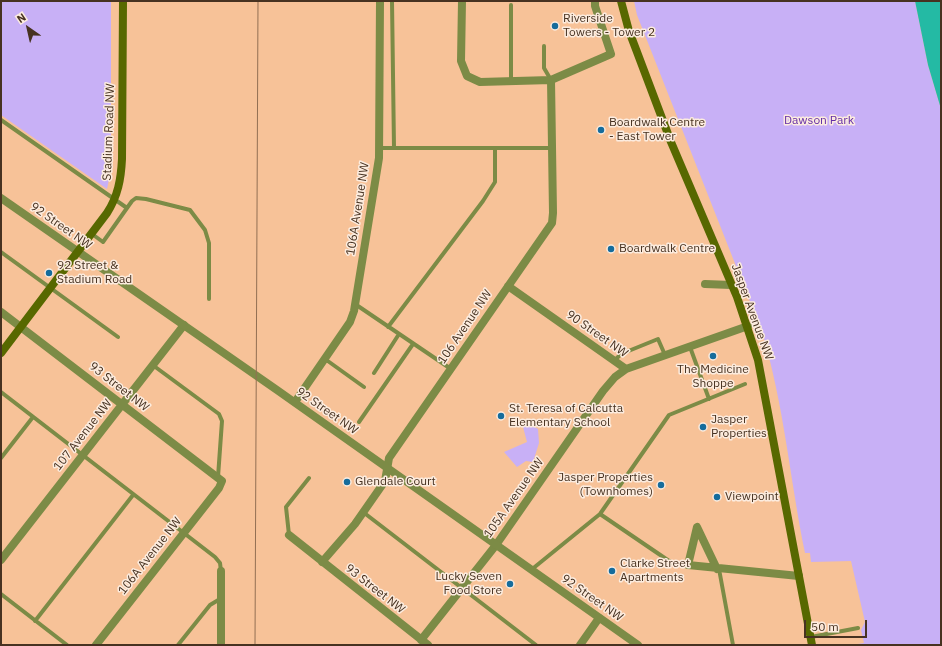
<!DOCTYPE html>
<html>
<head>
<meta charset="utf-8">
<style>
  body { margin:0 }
  #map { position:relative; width:942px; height:646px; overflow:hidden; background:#f7c298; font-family:"IBM Plex Sans",sans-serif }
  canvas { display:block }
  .frame { position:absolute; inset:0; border:2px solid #473221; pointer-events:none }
  .north { position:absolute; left:8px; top:8px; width:40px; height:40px; -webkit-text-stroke:3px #fcecdf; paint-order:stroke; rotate:326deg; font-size:11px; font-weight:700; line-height:16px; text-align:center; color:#473221 }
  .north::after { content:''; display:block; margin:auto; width:14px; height:18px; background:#473221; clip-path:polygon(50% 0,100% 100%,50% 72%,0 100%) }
  .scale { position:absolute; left:804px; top:620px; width:63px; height:18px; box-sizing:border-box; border:2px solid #473221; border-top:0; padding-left:5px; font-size:12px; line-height:14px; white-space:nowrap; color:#473221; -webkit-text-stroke:3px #fcecdf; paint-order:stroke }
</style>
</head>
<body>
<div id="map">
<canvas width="942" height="646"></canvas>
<div class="frame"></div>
<div class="north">N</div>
<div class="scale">50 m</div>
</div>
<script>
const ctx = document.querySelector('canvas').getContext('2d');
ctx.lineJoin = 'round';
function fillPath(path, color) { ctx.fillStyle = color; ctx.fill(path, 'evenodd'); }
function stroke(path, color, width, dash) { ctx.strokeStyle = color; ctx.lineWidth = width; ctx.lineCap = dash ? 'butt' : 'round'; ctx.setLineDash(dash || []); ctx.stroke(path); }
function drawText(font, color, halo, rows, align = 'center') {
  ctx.font = font + ' "IBM Plex Sans",sans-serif'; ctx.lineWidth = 3; ctx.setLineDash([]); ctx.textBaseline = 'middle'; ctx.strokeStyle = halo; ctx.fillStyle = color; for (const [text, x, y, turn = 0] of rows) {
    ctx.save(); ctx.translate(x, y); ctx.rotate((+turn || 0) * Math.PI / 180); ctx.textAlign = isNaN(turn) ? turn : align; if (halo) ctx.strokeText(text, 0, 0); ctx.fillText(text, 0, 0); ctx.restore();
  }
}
const green = new Path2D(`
  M1,1H111V170L107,189L1,115Z
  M634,1H915L928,65L941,109V645H852L864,643L861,630L865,622L851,561L811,562L810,553H805C790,480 784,404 762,332L637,15Z
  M529,424L538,429L539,443L533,462L526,461L517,467L504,452L527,442L523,427Z`);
const water = new Path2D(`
  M915,1H941V109L928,65Z`);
const service = new Path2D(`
  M392,1L394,148
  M544,46V68L551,80
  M511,81V5
  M1,120L127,208L103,242L92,234
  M379,148H552
  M127,208L132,201L136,198L146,199L190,210L205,230L209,243V299
  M1,252L118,337
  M355,304L451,369
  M388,327L483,201L495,182V148
  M690,347L709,399
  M325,359L364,387
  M614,361L621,354L658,339L665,355
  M154,366L219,414L222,421L218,477
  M374,373L399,334
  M1,392L215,557L220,563L221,571
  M359,422L413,344
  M1,458L33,417
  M363,512L536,645
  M600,514L675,565H688
  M289,535L286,507L309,478
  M719,569L733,645
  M531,570L600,514L669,415L745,384
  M1,594L67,645
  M35,621L133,495
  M811,637L858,628
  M178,645L210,605L220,599`);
const minor = new Path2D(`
  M462,1L461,61L467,76L480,82L551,80L611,54L595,6V1
  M705,284L731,285
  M508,286L626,369
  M1,312L222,481L219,488L96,645
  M295,402L350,322L354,311L379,158L380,1
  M289,535L428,645
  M1,560L184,325
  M322,562L355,524L385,481L389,458L552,223L553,213L551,80
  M717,569L697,527L688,565L799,576
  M421,640L496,545L603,391L615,377L626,369L748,326
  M221,645V571
  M580,645L599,618`);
const tertiary = new Path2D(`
  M1,198L277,390L638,645`);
const secondary = new Path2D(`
  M621,1L629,31L637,52L671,142L737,297L758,360L812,645
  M1,353L107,213C118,196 121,179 122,159L123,1`);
const tram = new Path2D(`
  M255,645L258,1`);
const markers = [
  [555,26,4,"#156c9c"],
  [601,130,4,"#156c9c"],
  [611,249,4,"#156c9c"],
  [49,273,4,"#156c9c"],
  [713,356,4,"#156c9c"],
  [501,416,4,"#156c9c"],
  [703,427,4,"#156c9c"],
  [347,482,4,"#156c9c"],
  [661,485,4,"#156c9c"],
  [717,497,4,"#156c9c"],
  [612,571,4,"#156c9c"],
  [510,584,4,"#156c9c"]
];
const poiNames = [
  ["Riverside",563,19],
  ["Towers - Tower 2",563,33],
  ["Boardwalk Centre",609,123],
  ["- East Tower",609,137],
  ["Boardwalk Centre",619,249],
  ["92 Street &",57,266],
  ["Stadium Road",57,280],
  ["The Medicine",713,370,"center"],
  ["Shoppe",713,384,"center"],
  ["St. Teresa of Calcutta",509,409],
  ["Elementary School",509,423],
  ["Jasper",711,420],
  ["Properties",711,434],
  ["Jasper Properties",653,478,"right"],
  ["(Townhomes)",653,492,"right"],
  ["Glendale Court",355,482],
  ["Viewpoint",725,497],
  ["Clarke Street",620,564],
  ["Apartments",620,578],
  ["Lucky Seven",502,577,"right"],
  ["Food Store",502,591,"right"]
];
const parkNames = [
  ["Dawson Park",819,121]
];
const streetNames = [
  ["Stadium Road NW",109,132,-88],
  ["106A Avenue NW",358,209,-81],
  ["92 Street NW",61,226,35],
  ["Jasper Avenue NW",752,312,70],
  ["106 Avenue NW",465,327,-56],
  ["90 Street NW",597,334,35],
  ["93 Street NW",119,387,38],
  ["92 Street NW",327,411,35],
  ["107 Avenue NW",83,435,-52],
  ["105A Avenue NW",514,498,-55],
  ["106A Avenue NW",150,556,-52],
  ["93 Street NW",375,589,38],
  ["92 Street NW",592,598,35]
];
fillPath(green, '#c8b0f6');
fillPath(water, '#24baa4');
stroke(service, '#7c8b46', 4);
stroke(minor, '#7c8b46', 8);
stroke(tertiary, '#7c8b46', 8);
stroke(secondary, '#576800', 8);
stroke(tram, '#926f53', 1);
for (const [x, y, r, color] of markers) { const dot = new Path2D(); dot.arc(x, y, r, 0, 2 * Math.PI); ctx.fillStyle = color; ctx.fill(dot); stroke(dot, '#fcecdf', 1.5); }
drawText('12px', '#473221', '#fcecdf', poiNames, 'left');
drawText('12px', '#642ca5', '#fcecdf', parkNames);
drawText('12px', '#473221', '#fcecdf', streetNames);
</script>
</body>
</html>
